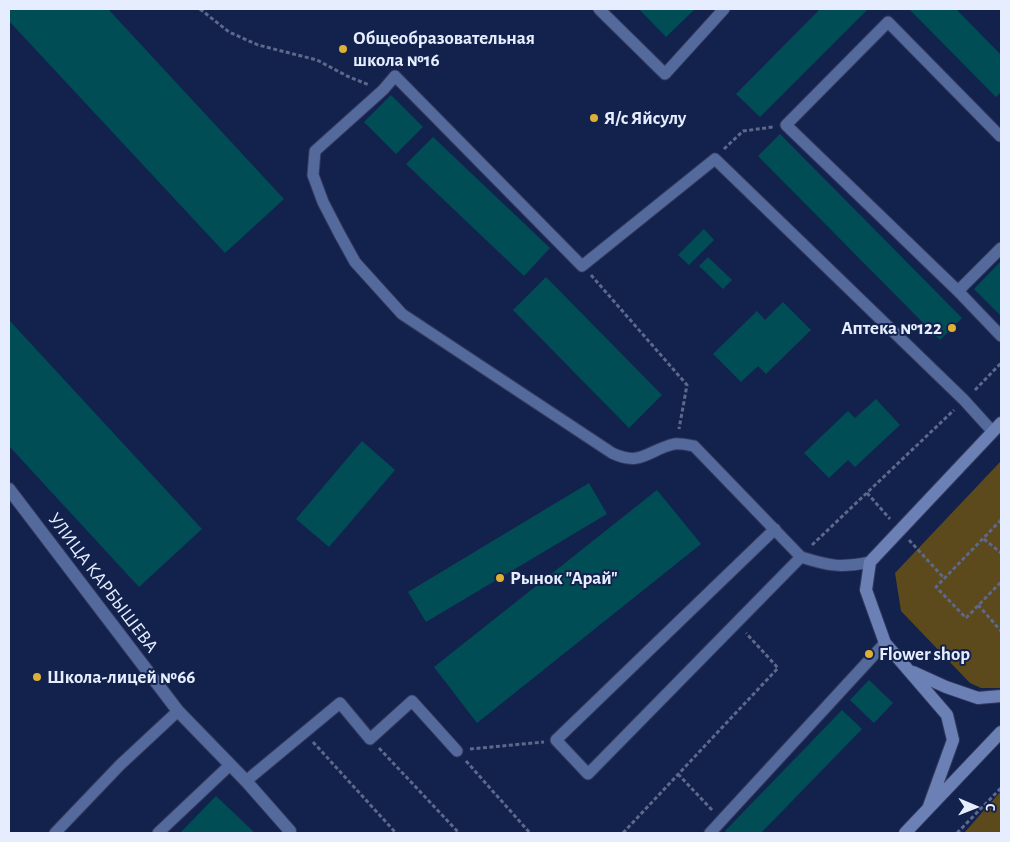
<!DOCTYPE html>
<html>
<head>
<meta charset="utf-8">
<style>
  body { margin:0 }
  #map { position:relative; width:1010px; height:842px; overflow:hidden; background:#13224d; font-family:"Alegreya Sans",sans-serif }
  canvas { display:block }
  .frame { position:absolute; inset:0; border:10px solid #e5edfe; pointer-events:none }
  .north { position:absolute; left:950px; top:782px; width:50px; height:50px; -webkit-text-stroke:4px #13224d; paint-order:stroke; rotate:91deg; font-size:14px; font-weight:700; line-height:20px; text-align:center; color:#e5edfe }
  .north::after { content:''; display:block; margin:auto; width:18px; height:22px; background:#e5edfe; clip-path:polygon(50% 0,100% 100%,50% 72%,0 100%) }
</style>
</head>
<body>
<div id="map">
<canvas width="1010" height="842"></canvas>
<div class="frame"></div>
<div class="north">С</div>
</div>
<script>
const ctx = document.querySelector('canvas').getContext('2d');
ctx.lineJoin = 'round';
function fillPath(path, color) { ctx.fillStyle = color; ctx.fill(path, 'evenodd'); }
function stroke(path, color, width, dash) { ctx.strokeStyle = color; ctx.lineWidth = width; ctx.lineCap = dash ? 'butt' : 'round'; ctx.setLineDash(dash || []); ctx.stroke(path); }
function drawText(font, color, halo, rows, align = 'center') {
  ctx.font = font + ' "Alegreya Sans",sans-serif'; ctx.lineWidth = 4; ctx.setLineDash([]); ctx.textBaseline = 'middle'; ctx.strokeStyle = halo; ctx.fillStyle = color; for (const [text, x, y, turn = 0] of rows) {
    ctx.save(); ctx.translate(x, y); ctx.rotate((+turn || 0) * Math.PI / 180); ctx.textAlign = isNaN(turn) ? turn : align; if (halo) ctx.strokeText(text, 0, 0); ctx.fillText(text, 0, 0); ctx.restore();
  }
}
const green = new Path2D(`
  M1001,461V688H981L970,683L901,611L895,573Z
  M1001,791V833H964Z`);
const building = new Path2D(`
  M9,9H108L284,199L225,253L9,21Z
  M639,9H695L666,37Z
  M820,9H868L760,117L736,94Z
  M909,9H956L1001,55V92L996,97Z
  M391,95L423,127L396,154L364,122Z
  M780,134L962,318L940,340L758,156Z
  M433,137L550,248L524,276L406,164Z
  M704,229L714,240L689,265L678,255Z
  M708,257L732,280L723,289L699,266Z
  M1001,261V316L974,289Z
  M546,277L662,395L629,428L513,310Z
  M783,302L811,330L766,374L758,366L741,382L713,354L757,311L765,320Z
  M9,320L202,529L139,587L9,446Z
  M876,399L900,425L855,467L848,460L829,478L804,453L848,411L855,418Z
  M362,441L395,470L329,547L296,519Z
  M589,483L607,514L426,622L408,592Z
  M657,490L701,544L477,723L434,667Z
  M869,680L893,703L874,723L850,700Z
  M842,710L862,729L761,833H727L725,831Z
  M216,796L255,833H180Z`);
const path = new Path2D(`
  M200,9L229,32L258,45L317,60L347,76L369,85
  M724,149L743,131L773,127
  M591,275L687,385L679,429
  M975,390L1001,363
  M867,493L890,519
  M1001,520L936,587L966,618L1001,582
  M984,539L1001,553
  M909,540L944,578
  M812,545L954,410
  M978,605L1001,631
  M313,742L396,833
  M379,748L459,833
  M470,749L544,742
  M466,761L530,833
  M678,774L712,810
  M623,833L778,668L746,633
  M957,833L1001,788`);
const service = new Path2D(`
  M599,9L665,74L724,9
  M1001,135L1000,136L888,22L786,125L958,291L1001,336
  M958,291L1001,248
  M775,529L556,740L588,774L801,557
  M870,562C841,568 829,566 801,557L694,446C688,445 680,443 674,444C648,450 641,467 612,453L402,314L355,262L339,233L323,202L313,175L315,151L383,90L395,76L582,266L715,159L964,400L993,432
  M246,781L340,703L370,739L412,701L457,751
  M55,833L120,765L178,711
  M158,833L230,765
  M710,833L885,643`);
const minor = new Path2D(`
  M9,489L178,711L246,781L290,831`);
const secondary = new Path2D(`
  M913,672L946,687L978,698L1001,696
  M928,809L953,740L947,715L885,643L866,590L870,562L1001,423
  M905,833L1001,732`);
const markers = [
  [343,49,5,"#dfb034"],
  [594,118,5,"#dfb034"],
  [952,328,5,"#dfb034"],
  [500,578,5,"#dfb034"],
  [869,654,5,"#dfb034"],
  [37,677,5,"#dfb034"]
];
const poiNames = [
  ["Общеобразовательная",353,38],
  ["школа №16",353,60],
  ["Я/c Яйсулу",604,118],
  ["Аптека №122",942,328,"right"],
  ["Рынок \"Арай\"",510,578],
  ["Flower shop",879,654],
  ["Школа-лицей №66",47,677]
];
const streetNames = [
  ["УЛИЦА КАРБЫШЕВА",103,583,53]
];
fillPath(green, '#5c491c');
fillPath(building, '#004d55');
stroke(service, '#343a5e', 13);
stroke(minor, '#343a5e', 14);
stroke(secondary, '#343a5e', 14);
stroke(path, '#5c698b', 3, [4, 2.5]);
stroke(service, '#556a9c', 11);
stroke(minor, '#556a9c', 12);
stroke(secondary, '#6b81b6', 12);
for (const [x, y, r, color] of markers) { const dot = new Path2D(); dot.arc(x, y, r, 0, 2 * Math.PI); ctx.fillStyle = color; ctx.fill(dot); stroke(dot, '#13224d', 2); }
drawText('bold 19px', '#e5edfe', '#13224d', poiNames, 'left');
drawText('19px', '#e5edfe', '#13224d', streetNames);
</script>
</body>
</html>
